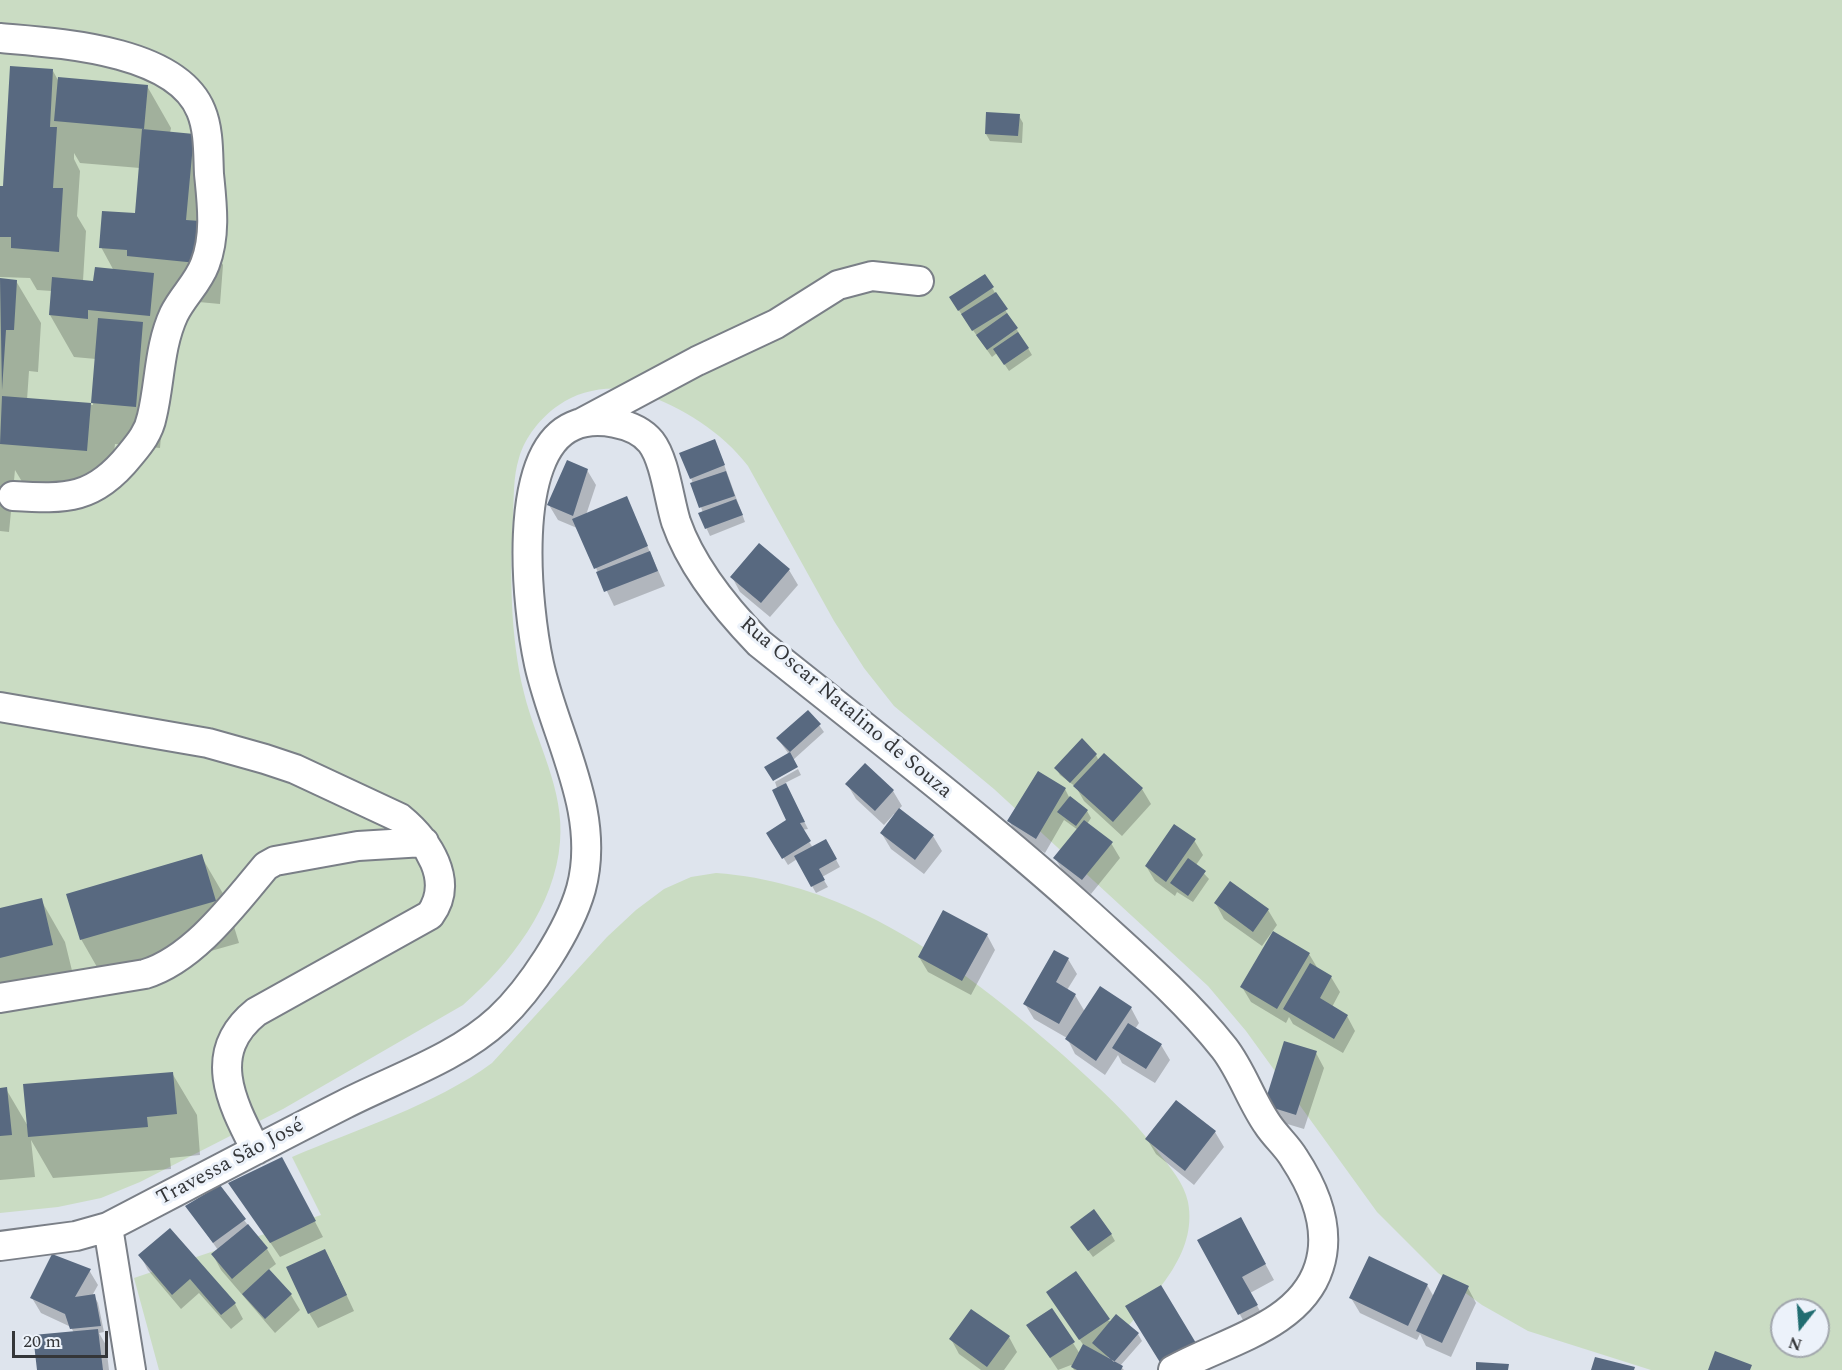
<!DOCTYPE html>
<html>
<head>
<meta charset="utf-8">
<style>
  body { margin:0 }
  #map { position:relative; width:1842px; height:1370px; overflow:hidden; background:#dee4ed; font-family:Spectral,serif }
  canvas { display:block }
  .north { position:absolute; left:1770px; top:1298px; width:60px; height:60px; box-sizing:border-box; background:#ecf2fa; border:2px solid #a2a7ad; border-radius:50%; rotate:197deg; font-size:16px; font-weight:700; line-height:24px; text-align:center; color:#343639 }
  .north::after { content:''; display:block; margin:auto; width:21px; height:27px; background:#216d71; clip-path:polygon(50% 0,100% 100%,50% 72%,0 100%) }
  .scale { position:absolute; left:12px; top:1331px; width:96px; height:27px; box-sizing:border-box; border:3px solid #343639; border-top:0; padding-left:8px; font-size:18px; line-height:21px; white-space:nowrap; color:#343639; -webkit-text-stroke:4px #ecf2fa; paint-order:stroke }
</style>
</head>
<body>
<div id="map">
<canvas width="1842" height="1370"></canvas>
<div class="north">N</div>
<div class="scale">20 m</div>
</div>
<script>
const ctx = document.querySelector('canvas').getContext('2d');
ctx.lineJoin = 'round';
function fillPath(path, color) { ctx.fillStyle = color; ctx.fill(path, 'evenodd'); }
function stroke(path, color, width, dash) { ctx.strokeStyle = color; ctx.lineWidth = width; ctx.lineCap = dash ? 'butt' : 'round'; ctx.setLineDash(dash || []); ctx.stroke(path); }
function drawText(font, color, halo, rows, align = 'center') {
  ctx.font = font + ' Spectral,serif'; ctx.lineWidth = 6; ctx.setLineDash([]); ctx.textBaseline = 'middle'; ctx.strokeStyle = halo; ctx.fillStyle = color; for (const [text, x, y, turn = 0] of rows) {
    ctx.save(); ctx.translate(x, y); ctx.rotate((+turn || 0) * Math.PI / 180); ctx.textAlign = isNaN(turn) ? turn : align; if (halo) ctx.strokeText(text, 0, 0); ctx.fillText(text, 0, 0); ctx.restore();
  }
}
const green = new Path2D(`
  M0,0H1842V1370H1651L1528,1331L1482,1305L1438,1273L1377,1212L1246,1031L1208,986L994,789L894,706L864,668L834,621L748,466C722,432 682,407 641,393C616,384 581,389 559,405C541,417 525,437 519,458C513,477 514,498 513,517C510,575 510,636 524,693C536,742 565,790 560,842C555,906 510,964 463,1005L283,1109L140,1182L101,1198L58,1207L0,1213ZM1782,1310H1818V1346H1782Z
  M716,873C769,877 816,891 864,914C937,949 1002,1002 1063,1055C1097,1086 1130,1115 1158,1152C1170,1167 1184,1183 1188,1202C1198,1255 1153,1294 1124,1332C1115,1344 1108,1357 1100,1370H159L134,1278L321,1215L292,1157C357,1129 435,1105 492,1063L607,937L636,910L664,889L691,877Z`);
const shadow = new Path2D(`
  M53,71L59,82L147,86L171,128L170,133L193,135L211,243L223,265L220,304L167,299V365L160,448L115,444L110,492L24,485L15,470L9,532L0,531V280L16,281L41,323L38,372L29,371L27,400L93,405L96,359L74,357L50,315L52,291L37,290L30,278L0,277V187H4ZM74,153L80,163L140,168L136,215L101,247L114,271L95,282L83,281L86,231L77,216L80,171L74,159Z
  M1019,116L1023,123L1022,143L990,141L986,134Z
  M985,276L1032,355L1009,371L997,353L992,357L955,305Z
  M718,448L745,522L710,536L700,514L703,513L691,478Z
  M587,470L596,485L586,515L626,498L665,586L614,606L577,528L558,520L549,505Z
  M789,570L798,585L770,617L740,592L732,577Z
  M819,725L824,732L793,760L778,739Z
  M1096,755L1099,761L1105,755L1142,789L1151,804L1122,836L1084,801L1076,787L1060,775L1056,768Z
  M865,765L893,791L902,806L898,810L933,836L942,851L924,874L891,849L882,834L896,816L894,814L884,825L856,799L847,784Z
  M798,769L801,775L785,783L808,829L802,830L813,848L826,841L840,867L822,877L828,887L816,893L797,859L788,865L768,833L788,821L775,782Z
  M1065,789L1069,797L1087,811L1091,818L1087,824L1111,843L1120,858L1091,894L1064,873L1055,858L1078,830L1064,820L1045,853L1018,836L1009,821Z
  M1194,840L1203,855L1196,865L1209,879L1193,902L1177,892L1175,896L1155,881L1146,866Z
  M201,856L225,897L239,943L105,981L81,939Z
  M1230,883L1268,910L1277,925L1262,946L1224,919L1216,904Z
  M41,900L65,942L76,987L0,1005V910Z
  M987,935L995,950L971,995L928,972L919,957Z
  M1309,954L1318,969L1331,977L1340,992L1332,1007L1347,1016L1355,1031L1343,1053L1293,1024L1289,1017L1286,1023L1251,1002L1242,987Z
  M1068,959L1077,974L1067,990L1075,995L1085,1012L1131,1008L1139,1023L1135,1029L1161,1045L1170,1060L1155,1083L1122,1063L1118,1055L1105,1075L1075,1054L1067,1038L1034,1019L1025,1004Z
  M1316,1053L1324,1068L1304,1129L1274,1120L1266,1104Z
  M172,1073L197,1115L200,1155L170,1158L171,1169L53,1178L31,1140L35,1177L0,1180V1089H6L29,1128Z
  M1176,1103L1215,1132L1224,1147L1194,1185L1156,1154L1147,1139Z
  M290,1174L323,1237L280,1257L230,1183Z
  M187,1206L244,1220L267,1249L276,1264L268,1270L291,1295L300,1310L275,1333L221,1270L213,1255L218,1250Z
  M170,1230L235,1304L243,1319L231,1329L199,1293L181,1309L148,1270L140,1255Z
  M1076,1234H1111L1115,1241L1093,1257Z
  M1249,1234L1274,1280L1250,1293L1265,1320L1248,1329L1199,1241Z
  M333,1266L354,1311L318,1328L309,1313Z
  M89,1270L98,1285L93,1294L98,1303L104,1332L99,1333L106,1345L109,1370H38L74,1333L71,1327L41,1313L32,1298Z
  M1427,1285L1434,1297L1468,1288L1476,1303L1451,1357L1426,1346L1420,1334L1417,1340L1360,1313L1351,1298Z
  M1048,1293L1138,1334L1142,1341L1120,1366L1124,1370H1074L1071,1365L1058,1370L1028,1325L1073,1343L1080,1354L1084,1346Z
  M1009,1337L1017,1352L1004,1370H981L959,1354L951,1339Z`);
const building = new Path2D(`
  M10,66L53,69L50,127H57L53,188H63L59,252L11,248V237H0V186H3Z
  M58,77L148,85L144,129L54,121Z
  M986,112L1020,114L1018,136L985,134Z
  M142,129L194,134L186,220L200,221L197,263L127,256V250L99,248L102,211L135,213Z
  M95,267L154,273L150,316L88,310V319L49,315L52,277L93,281Z
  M985,274L994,287L958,311L949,297Z
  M0,278L17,280L14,330H6L2,390Z
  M996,292L1008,309L972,331L961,314Z
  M1007,313L1018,328L987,350L976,335Z
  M98,318L143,322L136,407L91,403L87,451L0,444L2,396L91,403Z
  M1018,332L1029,348L1004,365L993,349Z
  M715,439L725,465L690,479L679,453Z
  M567,460L588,469L573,516L547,505Z
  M726,471L735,496L699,508L690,483Z
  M627,496L648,546L594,569L572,519Z
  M736,499L743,515L705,529L698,513Z
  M759,543L790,569L761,603L730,577Z
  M650,551L658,571L604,592L596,572Z
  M808,710L821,724L790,752L776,738Z
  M1082,738L1097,754L1070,783L1054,768Z
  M790,752L798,767L773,781L764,767Z
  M1104,753L1143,788L1113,822L1073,786Z
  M865,763L894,790L875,811L845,784Z
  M1038,771L1066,788L1036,839L1007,821Z
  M786,783L805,822L800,823L811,841L782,859L766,833L786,820L772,790Z
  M1070,796L1088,810L1076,826L1057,812Z
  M899,808L934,835L915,860L880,833Z
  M1084,820L1113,842L1082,880L1053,858Z
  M1174,824L1196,839L1166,882L1145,866Z
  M826,839L837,859L819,869L825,880L811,887L794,856Z
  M202,854L216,901L80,940L66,894Z
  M1188,858L1206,871L1188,896L1170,883Z
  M1230,881L1269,909L1253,932L1214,903Z
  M42,898L53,945L0,958V908Z
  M943,910L988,934L962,981L918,957Z
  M1273,931L1310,953L1277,1009L1240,987Z
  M1054,950L1069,958L1056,982L1076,994L1059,1024L1023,1004Z
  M1310,963L1332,976L1320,998L1348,1015L1334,1039L1283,1009Z
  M1100,986L1132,1007L1096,1061L1065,1039Z
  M1128,1023L1162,1044L1146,1069L1112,1048Z
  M1284,1041L1317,1051L1296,1115L1264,1105Z
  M173,1072L177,1114L147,1117L148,1127L28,1137L23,1084Z
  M7,1087L12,1135L0,1136V1088Z
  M1176,1100L1216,1131L1185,1171L1145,1139Z
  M282,1157L316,1221L270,1243L228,1183Z
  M220,1185L246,1219L213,1243L185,1206Z
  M1094,1209L1112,1234L1088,1251L1070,1227Z
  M1241,1217L1266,1264L1242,1277L1258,1305L1238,1315L1197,1240Z
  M248,1224L268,1248L232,1279L211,1254Z
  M170,1228L236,1303L221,1315L190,1279L172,1295L138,1255Z
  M325,1249L347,1295L308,1314L286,1267Z
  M52,1254L91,1269L75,1297L95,1294L101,1326L70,1329L65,1314L30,1298Z
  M1369,1256L1428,1284L1408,1326L1349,1298Z
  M269,1269L292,1294L265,1319L242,1294Z
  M1076,1271L1110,1319L1079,1340L1046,1292Z
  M1443,1274L1469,1286L1442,1343L1416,1331Z
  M1161,1285L1196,1343L1161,1364L1125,1306Z
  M1052,1308L1075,1342L1050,1358L1026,1325Z
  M971,1309L1010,1336L987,1367L949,1339Z
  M1116,1314L1139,1333L1114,1362L1092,1343Z
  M98,1329L103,1370H37L33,1335Z
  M1083,1344L1123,1366L1121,1370H1077L1071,1367Z
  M1715,1351L1752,1365L1750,1370H1708Z
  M1595,1357L1635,1367L1634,1370H1591Z
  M1476,1362L1509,1364L1508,1370H1476Z`);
const street = new Path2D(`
  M0,38C56,43 176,49 201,111C209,130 208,154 209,174C212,204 216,235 205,264C198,283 183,296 174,314C159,346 160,383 152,416C149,432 140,443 130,455C94,500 67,499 13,496
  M583,422L697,361L776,324L838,285L872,276L919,281
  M0,707L208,743L265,759L295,769L400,818C428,841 455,881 430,915L256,1012C205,1053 232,1103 256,1150
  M0,998L145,974C194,959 234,904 266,866L275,861L358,846L424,842
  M108,1227L131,1370
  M0,1246L76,1236L108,1227C187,1186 266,1144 345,1104C396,1078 457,1058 499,1019C531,989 569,931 581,889C602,812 555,737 539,664C527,609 510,453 573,426C595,416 635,422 651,442C665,460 669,500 676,522C692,568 726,609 759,643C870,732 984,819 1089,914C1135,956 1185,999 1224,1048C1242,1071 1251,1101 1268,1125C1276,1137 1287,1146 1294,1158C1315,1190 1331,1230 1319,1267C1300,1327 1222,1342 1173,1370`);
const streetNames = [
  ["Rua Oscar Natalino de Souza",845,709,40],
  ["Travessa São José",231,1163,-28]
];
fillPath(green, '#cadcc3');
fillPath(shadow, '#0003');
fillPath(building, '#586980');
stroke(street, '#7a7f87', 32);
stroke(street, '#fff', 28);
drawText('21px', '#343639', '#ecf2fa', streetNames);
</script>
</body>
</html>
